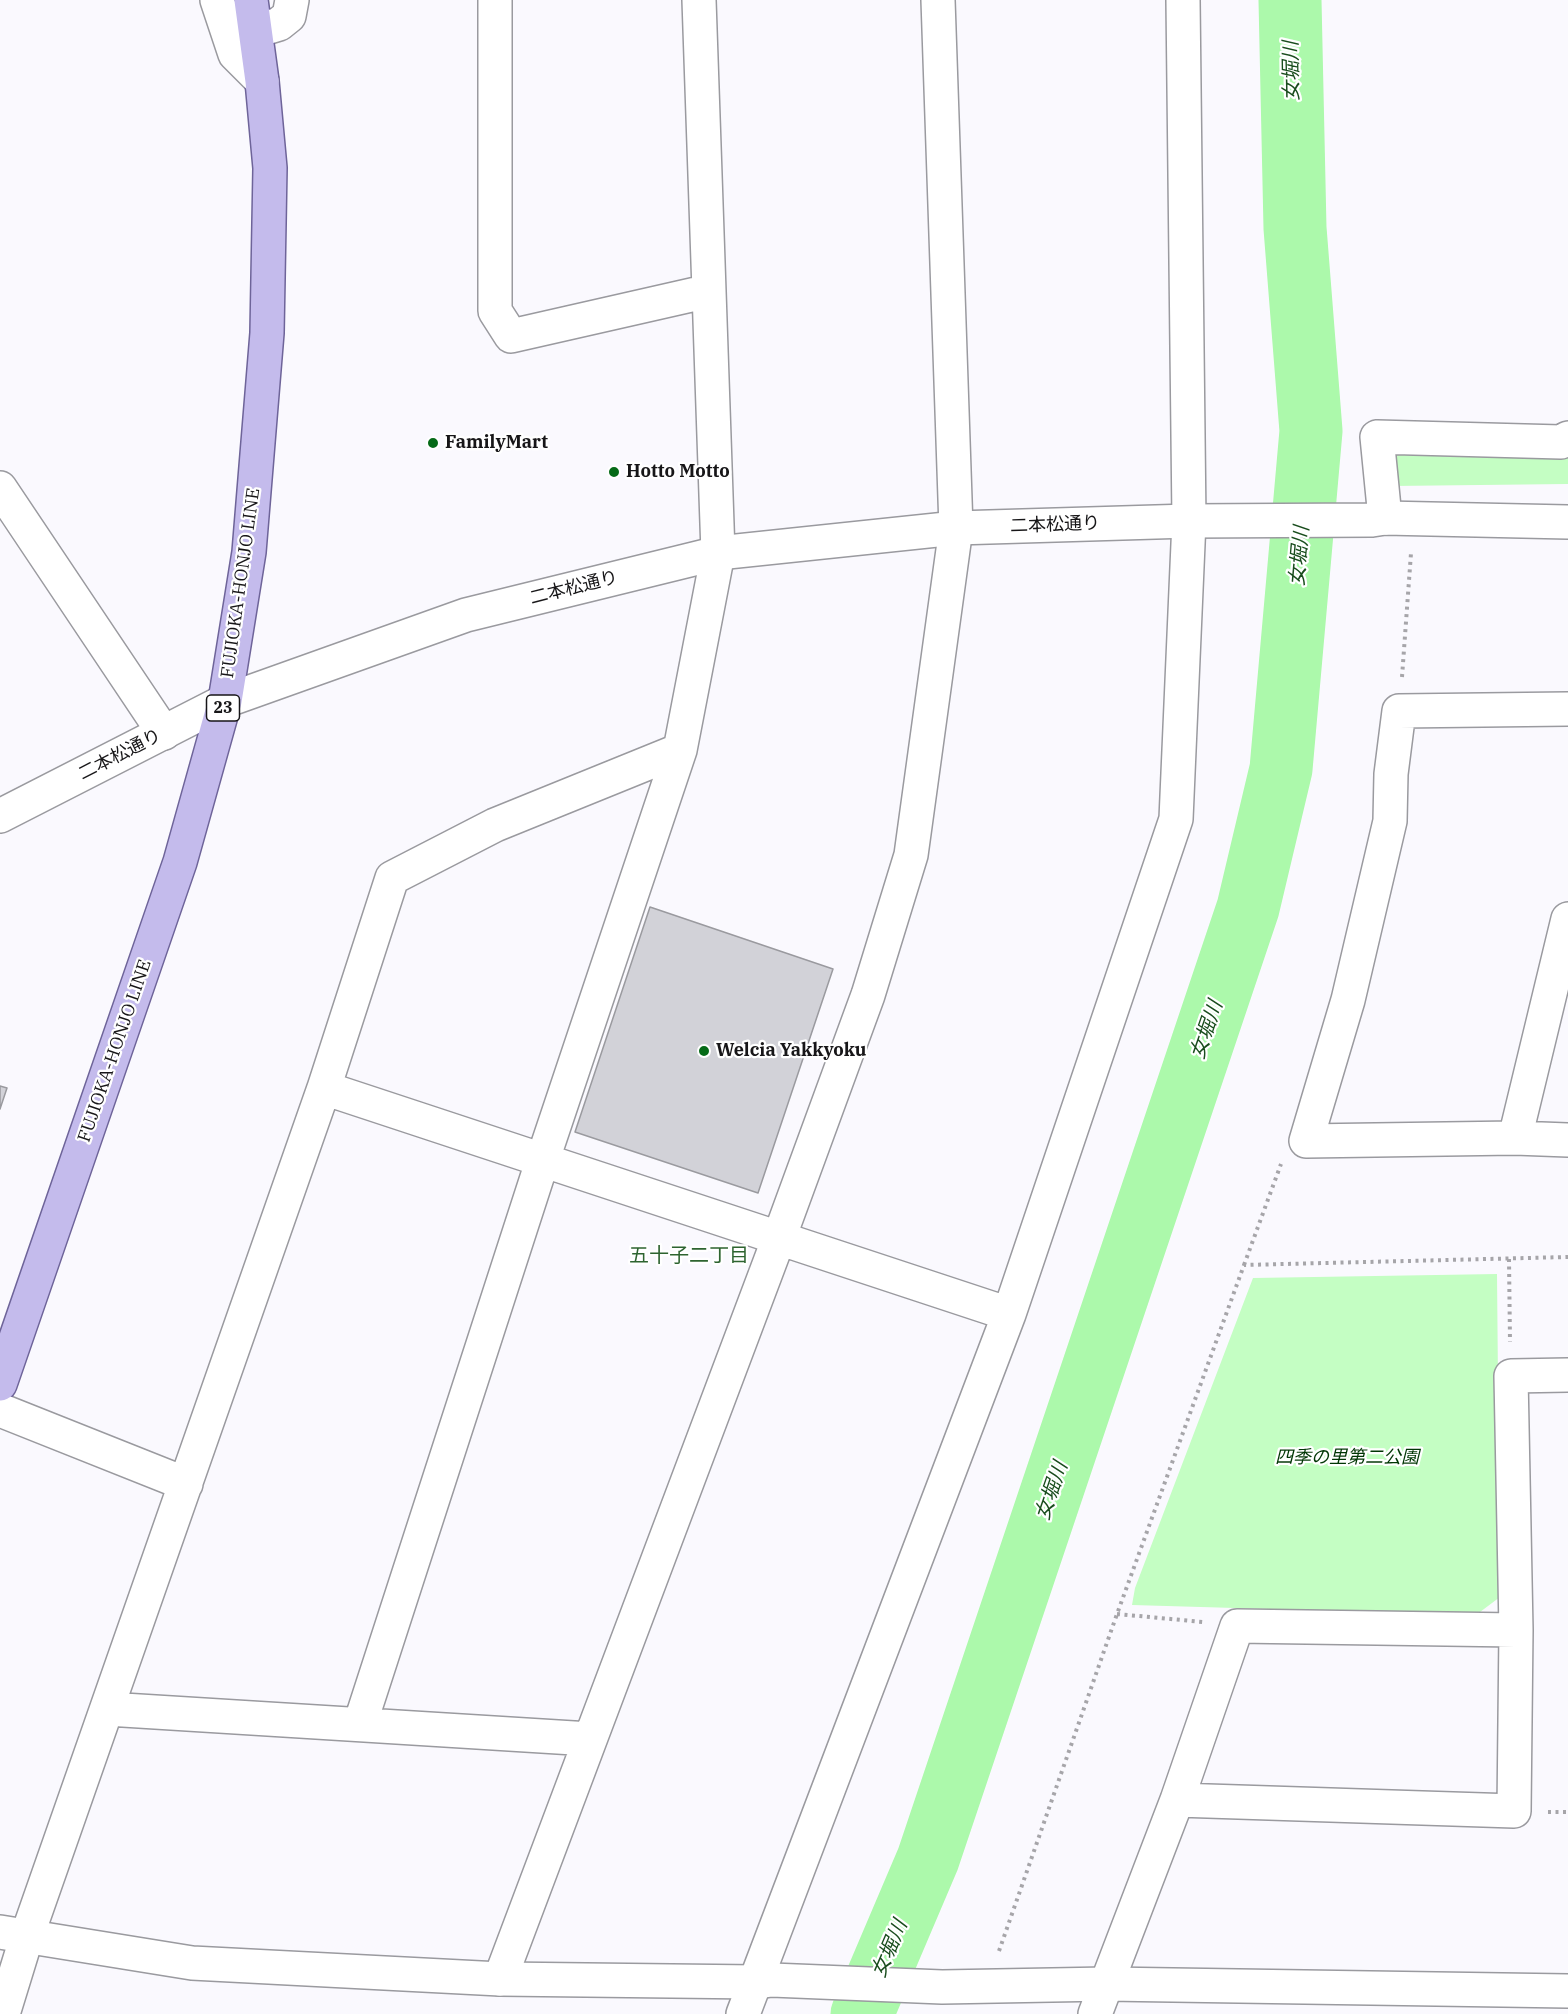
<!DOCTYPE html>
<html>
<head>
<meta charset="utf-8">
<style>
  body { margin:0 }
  canvas { display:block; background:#faf9fe }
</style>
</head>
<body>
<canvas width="1568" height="2014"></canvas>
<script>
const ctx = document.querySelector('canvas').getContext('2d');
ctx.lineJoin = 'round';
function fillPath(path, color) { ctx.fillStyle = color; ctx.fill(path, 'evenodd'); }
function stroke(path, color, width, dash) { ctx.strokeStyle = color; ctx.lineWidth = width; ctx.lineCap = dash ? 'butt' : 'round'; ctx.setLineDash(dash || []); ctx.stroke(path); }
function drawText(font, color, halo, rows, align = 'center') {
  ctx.font = font + ' "IBM Plex Serif","Noto Sans JP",serif'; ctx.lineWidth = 4.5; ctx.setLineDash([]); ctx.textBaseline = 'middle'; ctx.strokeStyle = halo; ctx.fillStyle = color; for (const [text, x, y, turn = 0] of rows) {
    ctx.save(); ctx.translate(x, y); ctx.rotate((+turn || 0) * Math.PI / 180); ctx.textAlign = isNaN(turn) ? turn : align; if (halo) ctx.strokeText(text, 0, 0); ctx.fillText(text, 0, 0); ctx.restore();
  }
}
const green = new Path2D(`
  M1568,450V484L1392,486L1388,451Z
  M1497,1274L1500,1597L1476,1615L1132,1605L1135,1588L1253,1278Z`);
const river = new Path2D(`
  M862,2014L928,1859L1248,908L1281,769L1311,431L1295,228L1290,0`);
const building = new Path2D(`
  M650,907L833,969L758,1193L575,1132Z
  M0,1086L7,1088L0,1109Z`);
const path = new Path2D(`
  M1402,677L1411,553
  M1509,1259L1510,1342
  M1244,1265L1281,1164
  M1117,1614L1203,1622
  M1548,1812H1568
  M999,1951L1117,1614L1244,1265L1568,1257`);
const minor = new Path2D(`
  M217,0L235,54L262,81
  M495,0V311L511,336L709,291
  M256,31L279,24L289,16L292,0
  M0,488L164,733
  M1385,518L1377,437L1561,442L1568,438
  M1568,709L1399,711L1391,774L1390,821L1348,1000L1306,1141L1515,1138L1568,1140
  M324,1088L1009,1314
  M1515,1138L1568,919
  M0,1410L186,1484
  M107,1709L590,1739
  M360,1724L543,1159L680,750L718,553L699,0
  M1177,1800L1514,1811L1516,1630L1511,1376L1568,1375
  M500,1979L779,1238L868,995L911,855L956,528L938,0
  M3,2014L27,1936L324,1088L392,878L495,825L680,750
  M743,2014L1009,1314L1176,819L1189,521L1183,0
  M1095,2014L1177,1800L1237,1626L1516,1630`);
const tertiary = new Path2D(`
  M0,816L225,701L466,615L718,553L956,528L1189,521L1372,520L1385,518L1568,522
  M0,1932L192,1963L500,1979L757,1982L772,1980L942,1987L1107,1984L1568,1991`);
const primary = new Path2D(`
  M0,1384L180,862L225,701L249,552L267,333L270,168L262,81L251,0`);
const markers = [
  [433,443,6,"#056a17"],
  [614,472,6,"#056a17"],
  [704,1051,6,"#056a17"]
];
const shields = [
  [223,708,33]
];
const shieldNames = [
  ["23",223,708]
];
const poiNames = [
  ["FamilyMart",445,443],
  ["Hotto Motto",626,472],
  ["Welcia Yakkyoku",716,1051]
];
const streetNames = [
  ["二本松通り",1055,525,-2],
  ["FUJIOKA-HONJO LINE",241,583,-82],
  ["二本松通り",574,588,-14],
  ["二本松通り",120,755,-27],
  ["FUJIOKA-HONJO LINE",115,1051,-71]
];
const parkNames = [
  ["四季の里第二公園",1347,1458]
];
const waterNames = [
  ["女堀川",1292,71,-91],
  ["女堀川",1300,556,-85],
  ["女堀川",1207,1030,-71],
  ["女堀川",1052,1491,-71],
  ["女堀川",890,1949,-67]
];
const neighbourhoodNames = [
  ["五十子二丁目",689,1256]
];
fillPath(green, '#c4fec3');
stroke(river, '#acf9ab', 63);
fillPath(building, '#d2d2d8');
stroke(building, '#9a9a9f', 1.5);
stroke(minor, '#9a9a9f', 36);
stroke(tertiary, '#9a9a9f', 36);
stroke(primary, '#6e6499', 36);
stroke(path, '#a6a5a9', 4, [3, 4.5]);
stroke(minor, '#fff', 33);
stroke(tertiary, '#fff', 33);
stroke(primary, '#c4bbec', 33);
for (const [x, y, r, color] of markers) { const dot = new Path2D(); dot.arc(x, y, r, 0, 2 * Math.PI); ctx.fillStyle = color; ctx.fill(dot); stroke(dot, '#fff', 2); }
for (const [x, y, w] of shields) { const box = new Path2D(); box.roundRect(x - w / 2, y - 13, w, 26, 4.5); ctx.fillStyle = '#fff'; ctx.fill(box); stroke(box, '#171618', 1.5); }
drawText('bold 16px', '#171618', null, shieldNames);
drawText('bold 18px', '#171618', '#fff', poiNames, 'left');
drawText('18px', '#171618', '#fff', streetNames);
drawText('italic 18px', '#003604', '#fff', parkNames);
drawText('italic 20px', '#194d1d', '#fff', waterNames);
drawText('20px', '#2e6430', '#fff', neighbourhoodNames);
</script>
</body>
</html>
